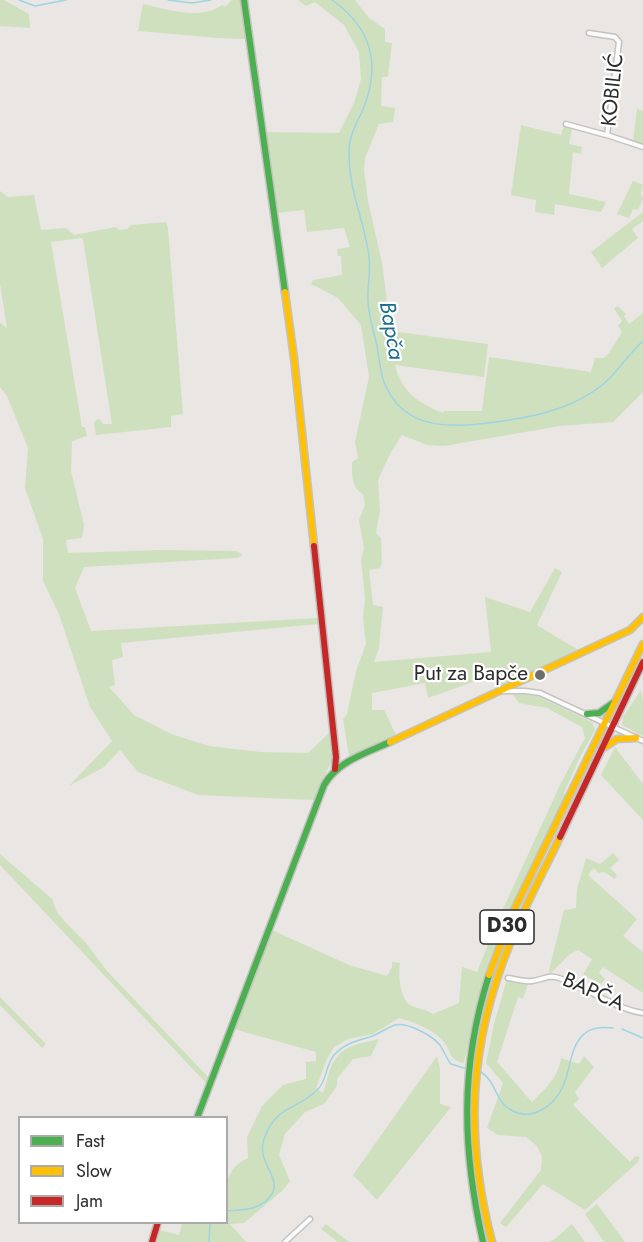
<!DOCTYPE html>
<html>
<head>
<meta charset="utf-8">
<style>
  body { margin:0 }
  #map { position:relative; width:643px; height:1242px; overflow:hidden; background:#e9e6e3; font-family:Jost,sans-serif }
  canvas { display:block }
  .legend { position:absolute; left:18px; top:1116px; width:210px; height:108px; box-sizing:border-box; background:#fff; border:2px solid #ababab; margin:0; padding:8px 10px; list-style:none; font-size:18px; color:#2c2c2c }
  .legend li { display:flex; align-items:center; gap:12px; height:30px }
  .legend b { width:30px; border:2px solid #ababab }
</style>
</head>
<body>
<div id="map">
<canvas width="643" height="1242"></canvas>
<ul class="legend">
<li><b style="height:8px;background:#4caf50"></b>Fast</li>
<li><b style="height:8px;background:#ffc107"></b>Slow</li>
<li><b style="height:8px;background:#c62828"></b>Jam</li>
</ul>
</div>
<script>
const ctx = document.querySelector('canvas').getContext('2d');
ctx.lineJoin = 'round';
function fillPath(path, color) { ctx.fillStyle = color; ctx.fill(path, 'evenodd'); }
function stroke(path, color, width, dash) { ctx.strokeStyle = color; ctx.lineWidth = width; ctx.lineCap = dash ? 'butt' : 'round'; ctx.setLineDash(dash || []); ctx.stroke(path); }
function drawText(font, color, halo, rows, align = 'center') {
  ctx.font = font + ' Jost,sans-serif'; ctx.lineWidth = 4.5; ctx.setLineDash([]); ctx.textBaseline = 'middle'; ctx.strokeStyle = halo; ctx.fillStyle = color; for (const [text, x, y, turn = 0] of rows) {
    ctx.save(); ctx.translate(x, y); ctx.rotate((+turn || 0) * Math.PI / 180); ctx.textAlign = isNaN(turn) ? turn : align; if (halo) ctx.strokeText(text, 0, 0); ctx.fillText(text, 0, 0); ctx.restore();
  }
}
const green = new Path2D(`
  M0,0H4L29,14L30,28L0,26Z
  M232,0H240L246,39L218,38L138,31L143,4C166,9 201,21 222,5L225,7Z
  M298,0H355L369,18L385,29V42L392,43L388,77H382L381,106L395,108L393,122L379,124L365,158L364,170L368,201L382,263L391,331L488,344L484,377L395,365C401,391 419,404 443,413L444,411H482L489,357L591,372L595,358H604L609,353L622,332L618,326L622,321L614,308L618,306L626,314L624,316L629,324L643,313V392L613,422L560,426L444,446L427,445L402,435L391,452L378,480L380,511L376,533L381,538L382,563L380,568L369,570L373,605L383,607L379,648L374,662L491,652L485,597L530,612L555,568L562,572L537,625L578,650L496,689L494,678L473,682L428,698L425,683L372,693V710H384L397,737L349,757L343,719L347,714L356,671L366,644L363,618L365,598L361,559L364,548L359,520L365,505L363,494C351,487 352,474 352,462L358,458L355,442L369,377L361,325L338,298L311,284L313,280L342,275L341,256H338L337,249L350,247L344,228L307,232L304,210L276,213L265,132L339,133L354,103L361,79L359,52L344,25L315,2L306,6Z
  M637,109L643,111V145L633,142Z
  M521,125L561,135L564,125L572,127L569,144L582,147L581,154L573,152L569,194L606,202L601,212L555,204L554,215L535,212L536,200L511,195Z
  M633,181L643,185L641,194L643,199L638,210L633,209L629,218L617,214Z
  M0,191L8,197L34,195L41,230L66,228L74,235L116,227L119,230L127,229L131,225L166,222L168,229L183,414L171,416V427L96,435L94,423L96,420L99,419L103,424H112L83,239L81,238L51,242L82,427H85L87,436L72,441L71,471L84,525L82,538L66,540L68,553L162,550L236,551L243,555L236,558L84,567L75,588L91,631L318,618V624L121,643L123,657L112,660L115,685L109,687L134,715L171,734L209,746L260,752L308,753L330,732L332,760L314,800L198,795L138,772L120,750L104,767L69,786L112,741L90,707L59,614L43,581V539L25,488L28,448L7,396L0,387V323L7,328L0,284Z
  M643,212V221L632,229L638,238L602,268L591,252Z
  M641,690L643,700V736L622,725L623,717Z
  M521,694L537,696L592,722L595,730L580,757L564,793L566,795L499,937L487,968L477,1001L464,1063C446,1059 453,1051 442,1040C432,1029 414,1022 399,1018L373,1034L348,1039L334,1047L327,1059L316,1088L323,1093C327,1083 328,1070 334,1061C343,1045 363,1043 379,1039L371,1056L353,1059L337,1079V1086L324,1104L305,1112L285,1134L279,1155L290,1181L283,1190L244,1223L230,1224L246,1242H156L160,1230L179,1235L182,1223L226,1222C227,1196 220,1170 248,1158L247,1137L262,1106L283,1085L306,1079V1062L316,1061V1052L234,1029L272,930L349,965L387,976L392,967V962L400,963C398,973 400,999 410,1005C417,1009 426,1009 433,1014L459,1003L462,967L477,972L497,922L560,785L585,738L582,727L547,708L519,703L513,695Z
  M615,747L643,784V820L601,775Z
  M613,853L619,860L610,868L617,875L615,879L604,872L598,873L594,868L588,875L637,919L623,936L643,952V993L603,967L599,973L605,979L601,984L583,975L592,959L578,950L570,954L550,974L549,970L564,910L576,908L577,889L586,858L600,864Z
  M0,854L52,899L57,912L67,924L86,943L107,971L209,1078L206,1083L0,865Z
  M507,979L528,984L523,999L518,997L497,1062L532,1102C546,1088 558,1078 561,1058L579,1064L584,1056L594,1067L575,1092L579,1099L573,1105L630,1162L635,1156L640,1157L638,1162L585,1210L543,1184L506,1227L500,1223L541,1170L542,1157L537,1146L526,1137L498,1135L487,1128L503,1083L486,1063L494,1024Z
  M0,997L46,1044L42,1048L0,1005Z
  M437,1056L440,1068V1104L451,1107L377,1200L353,1175Z
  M597,1204L625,1242H604L585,1214Z
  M326,1224L349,1242H338L321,1229Z
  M572,1224L585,1242H548L555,1239Z`);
const stream = new Path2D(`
  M19,0L35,6L66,0
  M168,0L192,3L211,0
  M332,0C371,28 381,62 364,107C358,121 349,135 349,150C348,190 364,219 369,256C371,272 367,287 368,302C369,317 374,332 377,346C379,358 380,371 384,382C401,425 439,428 479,424C525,419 576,411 610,378C621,366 631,352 643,341
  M622,1029L643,1038
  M481,1072C497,1082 495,1102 511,1110C532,1122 554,1106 563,1086C571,1070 569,1049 583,1035C591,1027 602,1027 613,1028
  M226,1211C243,1210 262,1210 272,1194C282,1177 256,1163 264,1139C276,1105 295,1111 316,1091C327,1082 325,1066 334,1055C344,1044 356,1041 370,1037C379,1034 386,1028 395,1025C407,1022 431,1035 439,1044C444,1050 446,1058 451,1064L467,1069
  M209,1242L210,1222`);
const street = new Path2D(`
  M589,33L615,37L619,42L607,135L643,147
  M566,124L606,135
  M503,691H525L540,693L643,741
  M508,978C516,979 524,982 532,981C542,980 549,974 559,978C588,988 612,1008 643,1013
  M285,1242L310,1219`);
const fast = new Path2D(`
  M244,0L285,292
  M587,714L599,713L613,703
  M197,1118L324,785C338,761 366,753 390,742
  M483,1242C462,1148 460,1067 489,975`);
const slow = new Path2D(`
  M285,292L294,358L314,546
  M390,742L630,630L643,617
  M605,747L617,739L636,738
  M489,975L513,912L643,644
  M492,1242C464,1135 469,1043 511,941C525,905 544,871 560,837`);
const jam = new Path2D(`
  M314,546L336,757L335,769
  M560,837L643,662
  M152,1242L158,1222`);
const markers = [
  [540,675,6,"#6e6d6c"]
];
const shields = [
  [507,927,54]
];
const shieldNames = [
  ["D30",507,927]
];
const streetNames = [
  ["KOBILIĆ",614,90,-84],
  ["BAPČA",593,993,24]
];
const poiNames = [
  ["Put za Bapče",528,675]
];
const waterNames = [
  ["Bapča",390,331,80]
];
fillPath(green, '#cfe0bf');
stroke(stream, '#9ed4e2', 1.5);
stroke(street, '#c4c3c2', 7);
stroke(fast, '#c4c3c2', 9);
stroke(slow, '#c4c3c2', 9);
stroke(jam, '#c4c3c2', 9);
stroke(street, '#fcfbfb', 4);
stroke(fast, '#4caf50', 6);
stroke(slow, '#ffc107', 6);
stroke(jam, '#c62828', 6);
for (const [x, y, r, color] of markers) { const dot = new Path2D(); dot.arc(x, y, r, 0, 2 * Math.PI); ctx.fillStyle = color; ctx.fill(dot); stroke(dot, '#fff', 2); }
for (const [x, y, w] of shields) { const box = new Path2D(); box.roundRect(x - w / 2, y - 17, w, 34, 4.5); ctx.fillStyle = '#fff'; ctx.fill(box); stroke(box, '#2c2c2c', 1.5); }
drawText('bold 20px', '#2c2c2c', null, shieldNames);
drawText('21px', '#2c2c2c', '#fff', streetNames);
drawText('21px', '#2c2c2c', '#fff', poiNames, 'right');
drawText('italic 22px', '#1c6d8f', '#fff', waterNames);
</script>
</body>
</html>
